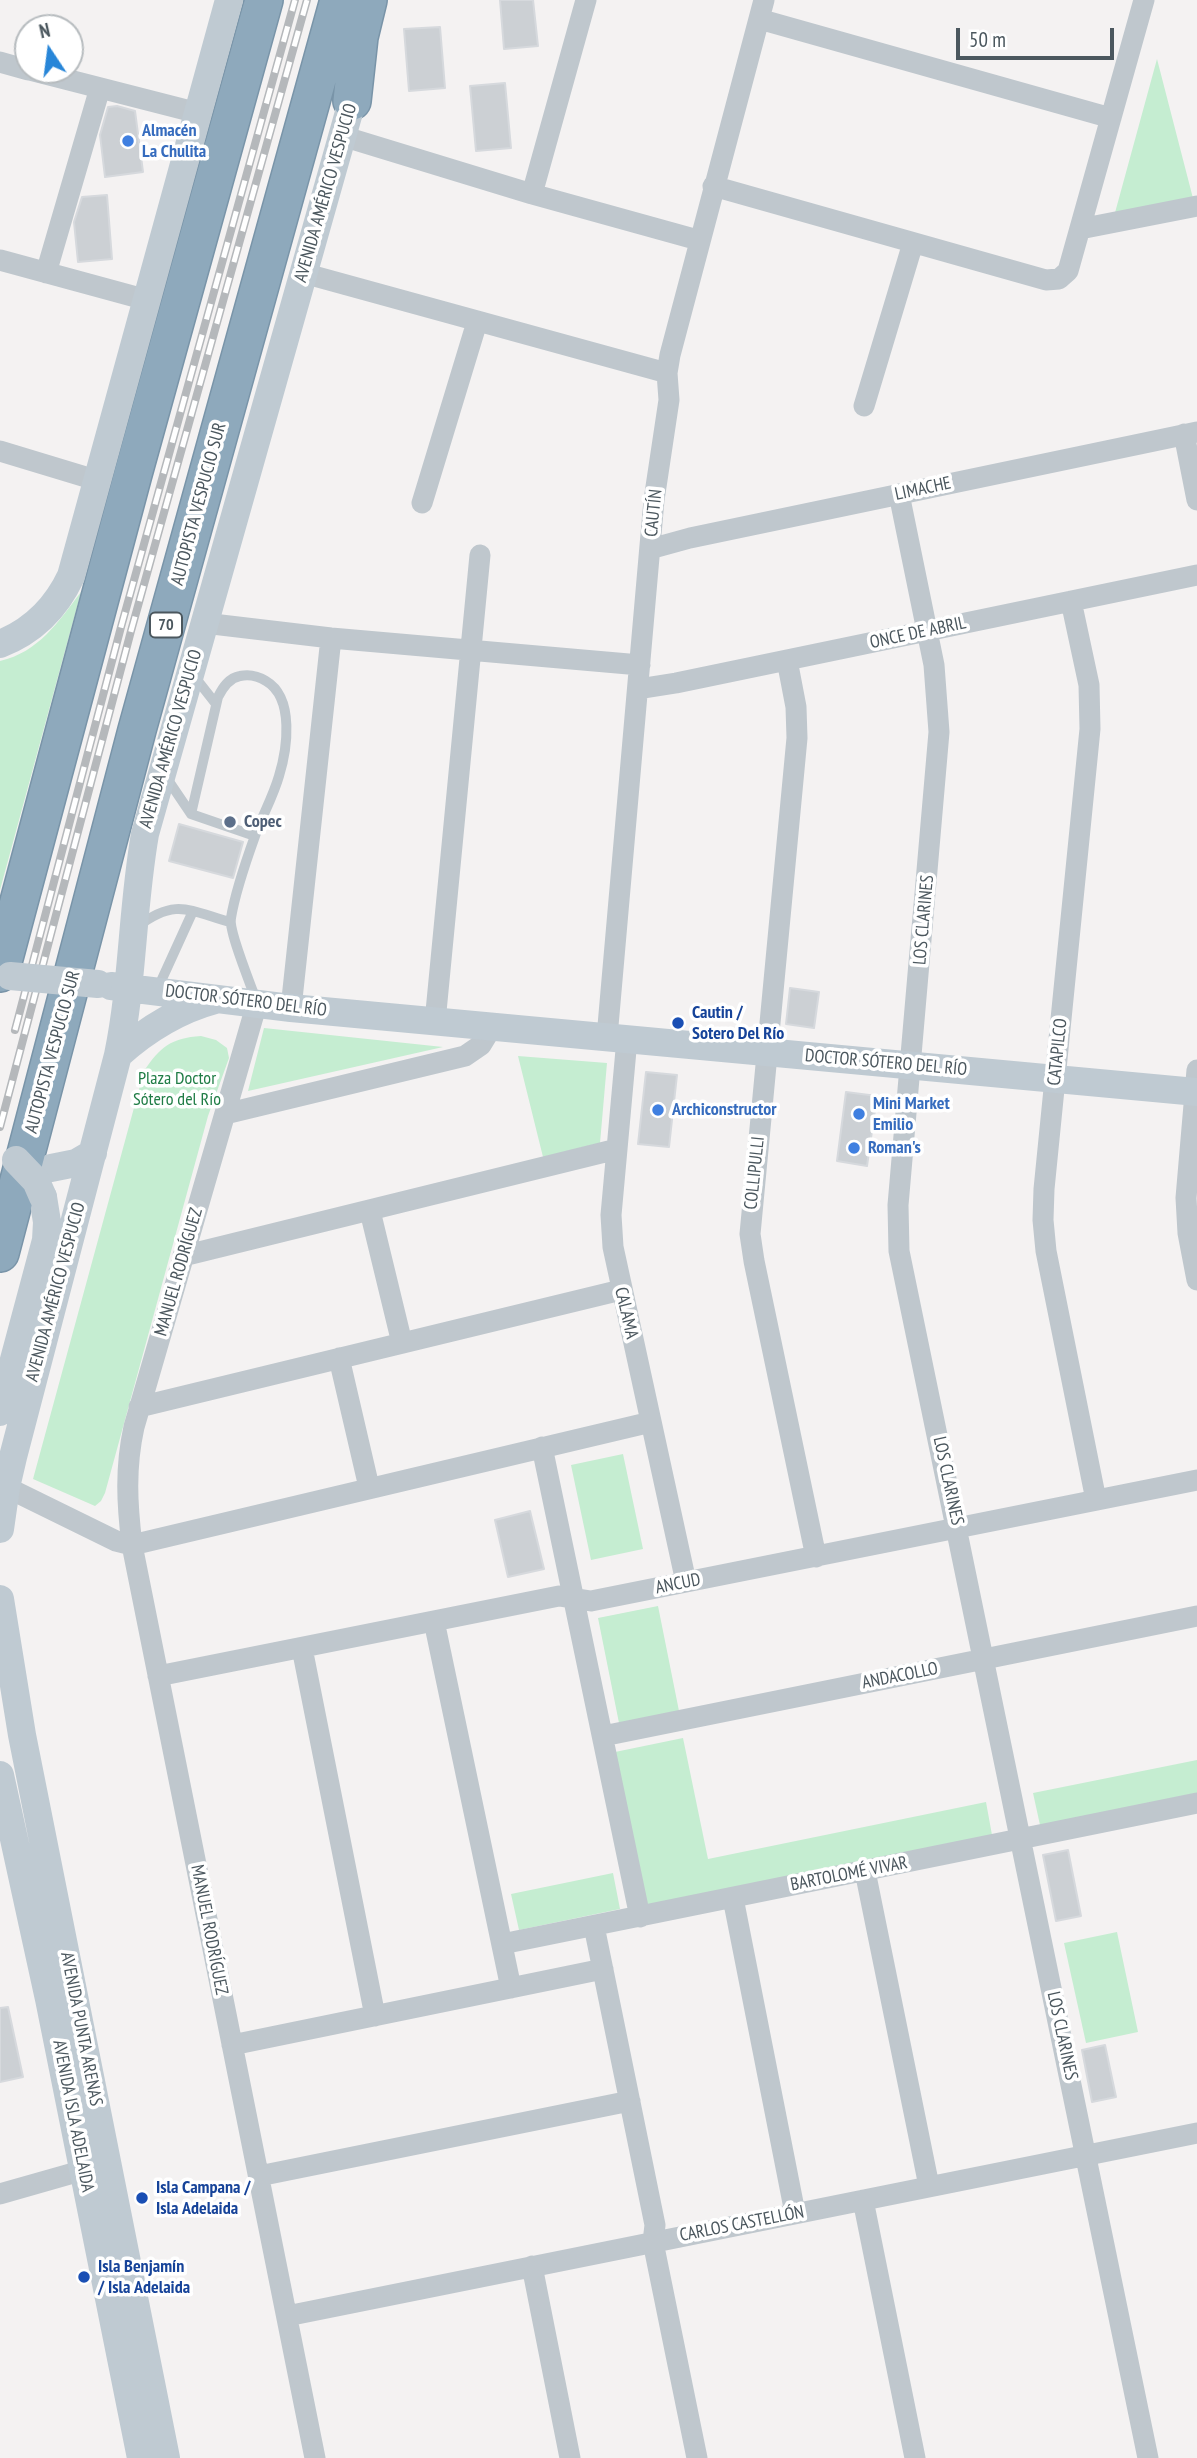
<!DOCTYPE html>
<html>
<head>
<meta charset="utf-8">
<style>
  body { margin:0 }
  #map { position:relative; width:1197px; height:2458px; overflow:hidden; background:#f4f2f2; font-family:"PT Sans Narrow",sans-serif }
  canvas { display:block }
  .north { position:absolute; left:14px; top:14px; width:70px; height:70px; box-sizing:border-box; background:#fff; border:2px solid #b7bcbf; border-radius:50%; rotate:347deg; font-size:19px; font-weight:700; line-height:28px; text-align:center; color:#4b575e }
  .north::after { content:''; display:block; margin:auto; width:24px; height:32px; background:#2886d8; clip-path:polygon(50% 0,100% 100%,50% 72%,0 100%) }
  .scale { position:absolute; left:956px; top:28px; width:158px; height:32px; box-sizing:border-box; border:4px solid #4b575e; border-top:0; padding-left:9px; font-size:21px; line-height:24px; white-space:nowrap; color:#4b575e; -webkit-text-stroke:5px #fff; paint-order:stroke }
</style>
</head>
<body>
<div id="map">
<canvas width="1197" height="2458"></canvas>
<div class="north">N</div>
<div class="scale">50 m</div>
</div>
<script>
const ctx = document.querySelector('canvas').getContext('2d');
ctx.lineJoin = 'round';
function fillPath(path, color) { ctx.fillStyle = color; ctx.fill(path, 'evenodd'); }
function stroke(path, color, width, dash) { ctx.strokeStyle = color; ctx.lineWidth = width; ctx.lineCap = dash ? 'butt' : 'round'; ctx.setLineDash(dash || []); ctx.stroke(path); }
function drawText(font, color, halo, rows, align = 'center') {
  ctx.font = font + ' "PT Sans Narrow",sans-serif'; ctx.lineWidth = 7; ctx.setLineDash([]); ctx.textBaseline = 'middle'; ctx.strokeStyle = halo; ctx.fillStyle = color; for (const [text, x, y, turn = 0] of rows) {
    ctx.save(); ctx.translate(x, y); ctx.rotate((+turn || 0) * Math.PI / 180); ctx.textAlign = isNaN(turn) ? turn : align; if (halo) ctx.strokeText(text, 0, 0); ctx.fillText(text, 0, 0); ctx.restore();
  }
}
const green = new Path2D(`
  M1157,59L1195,206L1113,220Z
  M81,592L0,890V661C39,652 58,622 81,592Z
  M264,1028L443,1047L248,1091Z
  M201,1036L216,1040L227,1048L229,1058L208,1116L105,1493L101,1501L95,1506L33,1479L144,1071C160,1047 171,1038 201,1036Z
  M518,1056L607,1063L600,1143L543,1157Z
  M623,1454L643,1549L591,1560L571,1465Z
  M658,1606L679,1711L619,1723L598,1618Z
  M683,1738L708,1859L986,1802L992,1835L646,1906L615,1752Z
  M1197,1760V1793L1040,1825L1033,1793Z
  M613,1873L620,1909L519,1930L511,1894Z
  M1117,1932L1138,2032L1086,2043L1064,1943Z`);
const building = new Path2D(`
  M500,0H533L538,46L504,49Z
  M440,27L445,88L409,91L404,29Z
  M505,83L511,148L476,151L470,86Z
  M117,106L135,111L143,172L105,177L100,135L108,107Z
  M107,195L112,259L78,262L74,222L82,197Z
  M179,824L243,842L233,878L169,861Z
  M790,988L819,992L814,1028L786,1024Z
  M646,1072L677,1075L669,1147L638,1144Z
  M846,1092L877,1096L867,1166L837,1161Z
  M530,1511L544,1569L508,1577L495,1520Z
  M1068,1850L1081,1916L1056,1921L1043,1855Z
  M8,2007L23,2077L0,2082V2008Z
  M1105,2045L1116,2097L1092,2102L1082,2050Z`);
const lane = new Path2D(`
  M194,676L216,704
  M166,777L191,814L255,836
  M191,814L218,697C223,687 229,678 240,676C249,674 258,676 266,681C295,698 287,750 279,776C273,797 262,816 255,836C246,861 235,893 231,918C228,930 251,985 256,1000
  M137,927C175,898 188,910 230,922
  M157,990L193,911`);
const street = new Path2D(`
  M759,19L1111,118
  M0,62L28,70
  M30,70L198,113
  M342,136L532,194L698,240
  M713,186L1046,280L1059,279L1068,271L1144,0
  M532,194L586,0
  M1080,229L1197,206
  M0,260L147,300
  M46,273L100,88
  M303,273L667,373
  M864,406L913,243
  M1184,434L1197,500
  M0,451L99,481
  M899,494L934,665L939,732L898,1205L899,1251L1148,2458
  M422,503L477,322
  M650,549L690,538L1197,432
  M1071,601L1089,685L1090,729L1044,1189L1043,1220L1046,1251L1096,1500
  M204,623L331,638L640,665
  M787,660L796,707L797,738L750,1234L754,1261L816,1557
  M638,689L676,683L1197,575
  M257,1003L134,1427C125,1468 127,1504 132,1545L315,2458
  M291,1008L331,638
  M435,1022L480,555
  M607,1037L654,500L669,400L667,373L670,355L764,0
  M627,1039L611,1215L613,1247L686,1582
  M1197,1070L1186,1198L1188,1233L1197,1280
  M225,1114L465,1056L481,1045L492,1027
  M370,1211L402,1343
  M183,1256L617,1149
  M339,1358L369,1487
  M139,1407L621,1290
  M542,1447L640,1917
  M6,1487L116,1541L132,1545L651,1422
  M434,1621L511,1988
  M302,1648L375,2016
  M158,1676L559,1596L591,1601L1197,1480
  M603,1736L1197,1616
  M865,1871L929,2186
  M733,1898L795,2213
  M594,1926L655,2225L653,2242L697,2458
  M502,1944L1197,1803
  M232,2045L603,1969
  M259,2176L630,2101
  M0,2194L84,2170
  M863,2200L915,2458
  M532,2266L570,2458
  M287,2316L1197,2133`);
const secondary = new Path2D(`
  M0,644C33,631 56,608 71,576L229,0
  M111,986L291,1008L1197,1092
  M118,1055C147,1029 178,1010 215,1000
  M51,1168L76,1163L93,1153
  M0,1412L46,1240L47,1222L43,1197
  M0,1529L6,1487L13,1457L118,1055C133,982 132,908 145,834L357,84
  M0,1599L22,1735L166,2458
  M0,1775L49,1999L141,2458`);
const highway = new Path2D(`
  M352,101L359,37L368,0
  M0,973L133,474L264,0
  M0,1253L137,730L339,0`);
const rail = new Path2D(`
  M15,1030L121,627L295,0
  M0,1127L131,631L307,0`);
const secondaryBridge = new Path2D(`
  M10,976L98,984
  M16,1160L36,1181L43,1197`);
const markers = [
  [128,141,7,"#3f7fe0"],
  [230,822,7,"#5c6f8a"],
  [678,1023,7,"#1a4fb4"],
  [658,1110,7,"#3f7fe0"],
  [859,1114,7,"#3f7fe0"],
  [854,1148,7,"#3f7fe0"],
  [142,2198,7,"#1a4fb4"],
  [84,2277,7,"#1a4fb4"]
];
const shields = [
  [166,625,32]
];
const shieldNames = [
  ["70",166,625]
];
const shopNames = [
  ["Almacén",142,131],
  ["La Chulita",142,152],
  ["Mini Market",873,1104],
  ["Emilio",873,1125],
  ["Archiconstructor",672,1110],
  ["Roman's",868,1148]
];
const streetNames = [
  ["AVENIDA AMÉRICO VESPUCIO",326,193,-74],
  ["LIMACHE",923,489,-12],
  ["AUTOPISTA VESPUCIO SUR",199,504,-75],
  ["CAUTÍN",654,513,-84],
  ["ONCE DE ABRIL",918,633,-12],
  ["AVENIDA AMÉRICO VESPUCIO",171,739,-74],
  ["LOS CLARINES",924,920,-85],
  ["DOCTOR SÓTERO DEL RÍO",246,1001,7],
  ["AUTOPISTA VESPUCIO SUR",53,1052,-75],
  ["CATAPILCO",1058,1052,-84],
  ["DOCTOR SÓTERO DEL RÍO",886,1063,5],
  ["COLLIPULLI",755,1173,-84],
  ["MANUEL RODRÍGUEZ",179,1272,-74],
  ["AVENIDA AMÉRICO VESPUCIO",56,1292,-75],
  ["CALAMA",626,1313,77],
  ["LOS CLARINES",948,1481,78],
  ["ANCUD",678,1584,-11],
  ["ANDACOLLO",900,1676,-11],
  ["BARTOLOMÉ VIVAR",849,1874,-11],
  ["MANUEL RODRÍGUEZ",209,1930,79],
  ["AVENIDA PUNTA ARENAS",81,2029,79],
  ["LOS CLARINES",1062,2036,78],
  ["AVENIDA ISLA ADELAIDA",73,2116,79],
  ["CARLOS CASTELLÓN",742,2224,-11]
];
const serviceNames = [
  ["Copec",244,822]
];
const transitNames = [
  ["Cautin /",692,1013],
  ["Sotero Del Río",692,1034],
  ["Isla Campana /",156,2188],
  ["Isla Adelaida",156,2209],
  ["Isla Benjamín",98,2267],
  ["/ Isla Adelaida",98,2288]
];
const parkNames = [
  ["Plaza Doctor",177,1079],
  ["Sótero del Río",177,1100]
];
fillPath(green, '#c5edd1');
fillPath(building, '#ccd0d4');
stroke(building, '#d6d9dd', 2);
stroke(highway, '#7994a8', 40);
stroke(lane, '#bfc7cd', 10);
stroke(street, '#bfc7cd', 21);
stroke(secondary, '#bfcad2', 28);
stroke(highway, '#8ea9bc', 37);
stroke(rail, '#b5b8bb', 8);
stroke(rail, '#fff', 5, [16]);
stroke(secondaryBridge, '#bfcad2', 28);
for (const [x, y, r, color] of markers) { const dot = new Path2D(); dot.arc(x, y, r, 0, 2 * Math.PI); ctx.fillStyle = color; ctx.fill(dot); stroke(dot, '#fff', 2.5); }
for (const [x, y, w] of shields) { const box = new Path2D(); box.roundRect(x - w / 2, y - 12.5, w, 25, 5); ctx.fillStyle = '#fff'; ctx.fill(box); stroke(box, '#4b575e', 2); }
drawText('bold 16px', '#4b575e', null, shieldNames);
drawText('bold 18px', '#366cbe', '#fff', shopNames, 'left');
drawText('18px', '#4b575e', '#fff', streetNames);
drawText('bold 18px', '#4e5e75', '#fff', serviceNames, 'left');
drawText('bold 18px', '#164399', '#fff', transitNames, 'left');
drawText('18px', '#1f7c45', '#fff', parkNames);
</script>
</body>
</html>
